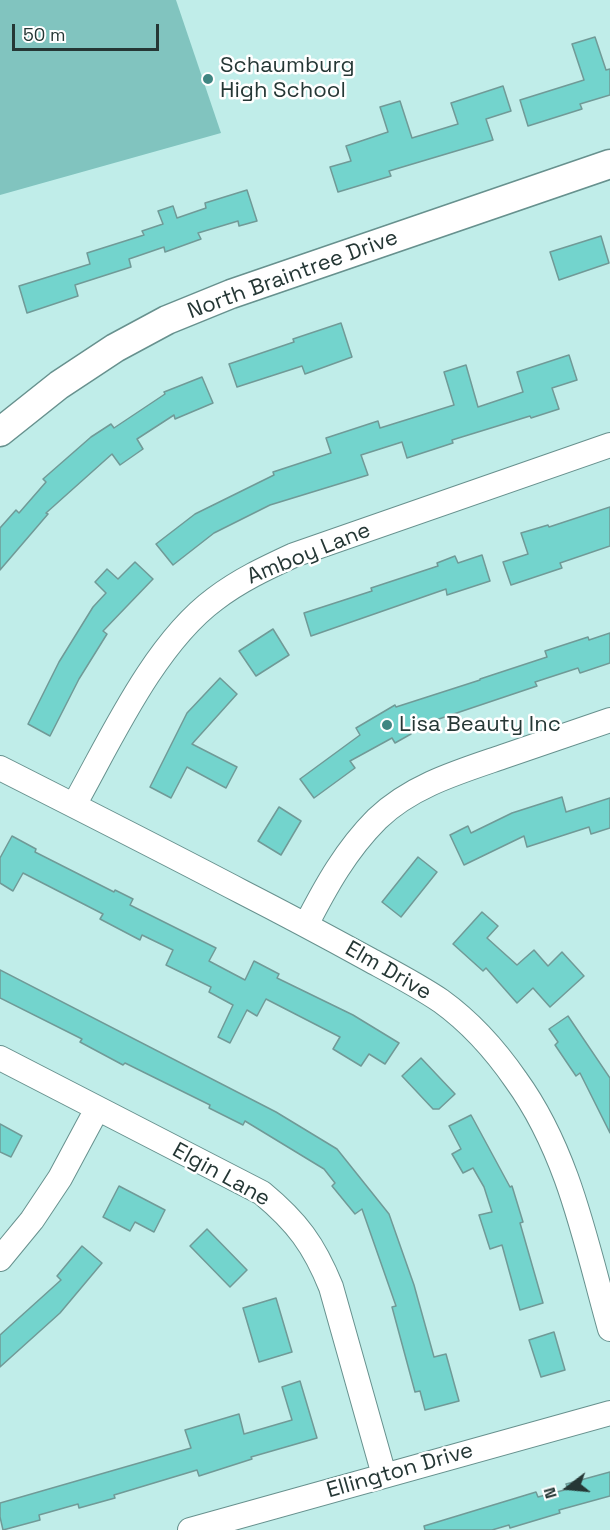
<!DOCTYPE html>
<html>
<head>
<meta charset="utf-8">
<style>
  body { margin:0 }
  #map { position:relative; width:610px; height:1530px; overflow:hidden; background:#c0ede9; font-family:"Space Grotesk",sans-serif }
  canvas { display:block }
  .north { position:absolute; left:538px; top:1458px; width:60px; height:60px; -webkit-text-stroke:4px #fff; paint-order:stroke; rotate:254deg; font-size:16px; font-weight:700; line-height:24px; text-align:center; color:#253735 }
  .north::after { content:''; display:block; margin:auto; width:21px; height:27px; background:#253735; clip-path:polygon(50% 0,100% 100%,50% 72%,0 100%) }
  .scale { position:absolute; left:12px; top:24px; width:147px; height:27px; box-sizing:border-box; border:3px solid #253735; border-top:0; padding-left:8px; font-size:18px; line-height:21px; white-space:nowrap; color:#253735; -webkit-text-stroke:4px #fff; paint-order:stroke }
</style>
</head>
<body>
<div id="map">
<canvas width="610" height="1530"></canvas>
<div class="north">N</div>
<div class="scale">50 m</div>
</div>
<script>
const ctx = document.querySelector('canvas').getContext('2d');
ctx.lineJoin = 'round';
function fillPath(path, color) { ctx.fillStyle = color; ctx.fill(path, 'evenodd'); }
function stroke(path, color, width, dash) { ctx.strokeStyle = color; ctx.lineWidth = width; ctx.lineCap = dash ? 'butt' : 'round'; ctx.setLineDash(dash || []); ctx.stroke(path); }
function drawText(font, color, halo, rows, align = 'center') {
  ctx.font = font + ' "Space Grotesk",sans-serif'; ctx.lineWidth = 5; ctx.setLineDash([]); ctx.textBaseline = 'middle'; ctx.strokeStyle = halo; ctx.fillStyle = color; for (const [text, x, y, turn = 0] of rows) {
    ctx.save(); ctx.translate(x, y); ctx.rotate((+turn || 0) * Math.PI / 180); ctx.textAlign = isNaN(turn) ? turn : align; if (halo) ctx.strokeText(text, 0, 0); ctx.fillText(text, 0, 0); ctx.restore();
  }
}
const green = new Path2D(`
  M0,0H176L221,133L0,195Z`);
const building = new Path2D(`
  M595,37L606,70L610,69V95L580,104L582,109L528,126L520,100L584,80L572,44Z
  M503,86L511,111L486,119L493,140L389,171L391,176L338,192L330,167L351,161L346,146L388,132L380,107L400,101L412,138L458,124L451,103Z
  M247,190L257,221L239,226L238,221L198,233L201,239L165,252L164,247L129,259L131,267L75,285L78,296L27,313L19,286L90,264L87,253L144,235L142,231L163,224L158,211L173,206L177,218L206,208L205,203Z
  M601,236L609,263L559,280L550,252Z
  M341,323L352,357L305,374L302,366L237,387L229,364L294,342L293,339Z
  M569,355L577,380L552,388L559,409L531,418L530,416L452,440L453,443L407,458L402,442L361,455L368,475L270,505L214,533L173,565L156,544L195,514L274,475L273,472L331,453L326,438L378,421L380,428L454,405L444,372L466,365L478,407L523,392L517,372Z
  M202,377L213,403L175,419L174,415L137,439L143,449L120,465L112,454L46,513L48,514L0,570V528L16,510L19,513L46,482L43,479L91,437L111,424L114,428L165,394L164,392Z
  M610,507V546L560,563L562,568L511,585L503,562L528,554L521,533L548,525L549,527Z
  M482,555L490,581L447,595L446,589L311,636L304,613L372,591L371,588L438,566L437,563L455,556L458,563Z
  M135,562L153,579L103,631L107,634L79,679L50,736L28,724L59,662L93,607L106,593L95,582L107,569L118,579Z
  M273,629L289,655L256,676L239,651Z
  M610,633V663L580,673L578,668L535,682L537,686L409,729L411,734L395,743L392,738L350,761L355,768L314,798L300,779L360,735L356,728L395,705L396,707L480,680V679L547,657L545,651L588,637L589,640Z
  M220,678L237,694L192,744L237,767L226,788L187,767L171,798L150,787L187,713Z
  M562,797L566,812L610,798V828L591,834L589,827L527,847L524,836L464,865L450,835L468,826L471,833L512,813Z
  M279,807L301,821L281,855L258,841Z
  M12,836L36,849L35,852L114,892L115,890L133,899L130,905L216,948L209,961L245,980L254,961L279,974L277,978L353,1015L399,1043L385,1064L369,1054L361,1066L333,1049L340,1037L266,999L257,1016L247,1010L230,1043L218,1037L233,1005L209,992L211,987L166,965L173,950L142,935L140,940L100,919L103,914L23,873L13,891L0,883V858Z
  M418,857L437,872L401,917L382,902Z
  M482,912L498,926L487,938L517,965L534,950L548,966L562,952L584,976L550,1007L533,988L517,1003L486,968L483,971L453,944Z
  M0,970L276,1112L337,1149L389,1214L414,1285L434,1357L446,1354L459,1401L425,1410L420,1391L415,1392L392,1307L396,1306L362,1209L355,1214L332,1186L335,1183L324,1169L245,1121L243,1125L209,1108L210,1105L125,1063L123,1065L80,1042L82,1039L0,998Z
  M568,1016L610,1078V1133L580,1073L576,1076L555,1045L558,1042L549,1029Z
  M421,1058L455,1094L439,1109H433L402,1076Z
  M471,1115L510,1187L512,1186L523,1222L520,1223L543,1303L520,1310L502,1245L490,1249L479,1215L492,1212L484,1187L473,1168L463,1173L452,1154L461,1149L449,1126Z
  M0,1124L22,1136L11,1157L0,1152Z
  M119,1186L165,1210L154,1232L135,1222L130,1231L103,1217Z
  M207,1229L247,1270L230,1287L190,1246Z
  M82,1246L102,1263L60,1313L0,1367V1335L61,1280L57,1276Z
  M276,1298L292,1352L259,1362L243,1308Z
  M554,1332L565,1370L541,1377L529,1340Z
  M300,1381L317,1438L251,1457L252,1459L199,1476L197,1470L114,1495L115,1498L79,1508L78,1504L39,1515L40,1520L3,1530L0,1517V1503L191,1448L185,1430L239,1414L244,1434L292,1420L282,1387Z
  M610,1472V1496L559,1510L560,1513L510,1528L509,1525L492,1530H425L424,1526L536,1492L538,1497L568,1489L566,1484Z`);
const minor = new Path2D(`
  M0,768C81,809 162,850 242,892C285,914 328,937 370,960C394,973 419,986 441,1001C470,1022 496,1051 516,1080C569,1153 586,1244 610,1329
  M74,805C111,739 154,644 215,599C240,580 266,568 294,555L610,445
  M306,925C326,886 346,850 377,819C411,786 458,772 502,757C538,745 574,732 610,720
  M0,1058L262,1193C297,1222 314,1245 331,1287L384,1475
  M0,1259L32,1220L60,1178L97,1109
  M190,1530L610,1413`);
const tertiary = new Path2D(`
  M0,432L59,385L115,348L167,320L231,294L610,164`);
const markers = [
  [208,79,6,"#3f8682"],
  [387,725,6,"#3f8682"]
];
const poiNames = [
  ["Schaumburg",220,66],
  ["High School",220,91],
  ["Lisa Beauty Inc",399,725]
];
const streetNames = [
  ["North Braintree Drive",293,275,-20],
  ["Amboy Lane",309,554,-22],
  ["Elm Drive",388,971,30],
  ["Elgin Lane",221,1175,29],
  ["Ellington Drive",400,1471,-16]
];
fillPath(green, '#81c4bf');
fillPath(building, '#73d4cd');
stroke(building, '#709a97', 1.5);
stroke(minor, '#67918e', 26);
stroke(tertiary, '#67918e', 31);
stroke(minor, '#fff', 24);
stroke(tertiary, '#fff', 28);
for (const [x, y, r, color] of markers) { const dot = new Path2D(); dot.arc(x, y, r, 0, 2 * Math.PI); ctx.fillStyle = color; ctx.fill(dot); stroke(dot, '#fff', 2); }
drawText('22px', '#253735', '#fff', poiNames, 'left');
drawText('22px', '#253735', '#fff', streetNames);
</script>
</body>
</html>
